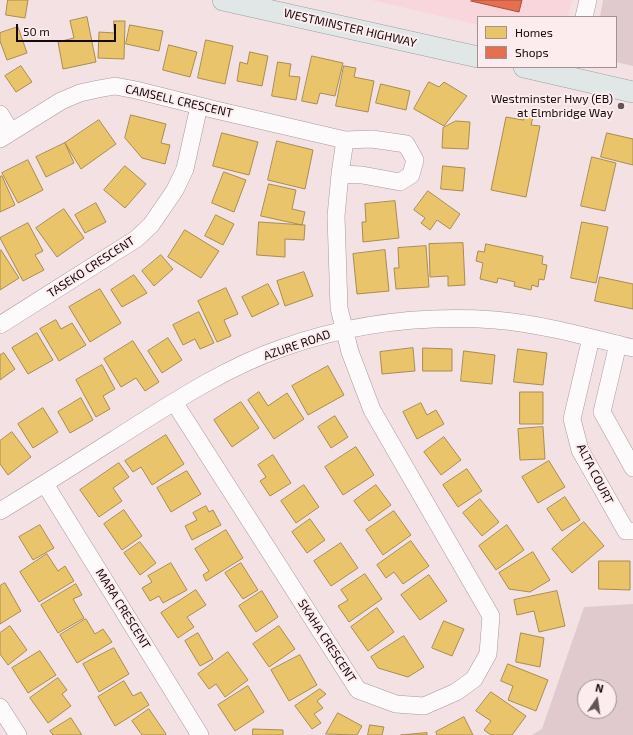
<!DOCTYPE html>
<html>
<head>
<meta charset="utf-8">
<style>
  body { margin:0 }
  #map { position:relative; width:633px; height:735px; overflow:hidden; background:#f3e1e4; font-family:"Exo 2",sans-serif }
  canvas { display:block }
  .legend { position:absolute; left:477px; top:16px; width:140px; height:52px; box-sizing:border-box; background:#fcecee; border:1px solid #a09193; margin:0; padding:5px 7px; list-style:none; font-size:12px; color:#15090b }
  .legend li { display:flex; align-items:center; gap:8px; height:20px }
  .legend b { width:20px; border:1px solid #a09193 }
  .north { position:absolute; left:577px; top:679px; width:40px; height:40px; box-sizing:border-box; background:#fcecee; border:1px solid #a09193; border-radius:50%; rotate:13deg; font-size:11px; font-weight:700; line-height:16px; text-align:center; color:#15090b }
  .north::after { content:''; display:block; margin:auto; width:14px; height:18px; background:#635557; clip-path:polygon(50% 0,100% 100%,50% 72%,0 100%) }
  .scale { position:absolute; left:16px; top:24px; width:100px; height:18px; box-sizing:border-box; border:2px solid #15090b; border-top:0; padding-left:5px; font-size:12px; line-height:14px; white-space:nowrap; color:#15090b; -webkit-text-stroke:3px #fcecee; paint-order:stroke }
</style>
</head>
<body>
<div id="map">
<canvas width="633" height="735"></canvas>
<ul class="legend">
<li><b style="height:11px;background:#e9c46a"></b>Homes</li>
<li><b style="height:11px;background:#e76f51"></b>Shops</li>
</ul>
<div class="north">N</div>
<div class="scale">50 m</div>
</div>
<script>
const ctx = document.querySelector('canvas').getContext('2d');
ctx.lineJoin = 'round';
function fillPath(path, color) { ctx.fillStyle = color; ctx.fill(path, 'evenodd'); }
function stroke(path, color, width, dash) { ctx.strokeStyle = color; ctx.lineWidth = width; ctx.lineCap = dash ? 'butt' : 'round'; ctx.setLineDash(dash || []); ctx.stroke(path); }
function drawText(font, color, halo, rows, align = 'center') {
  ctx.font = font + ' "Exo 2",sans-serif'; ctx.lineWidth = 4; ctx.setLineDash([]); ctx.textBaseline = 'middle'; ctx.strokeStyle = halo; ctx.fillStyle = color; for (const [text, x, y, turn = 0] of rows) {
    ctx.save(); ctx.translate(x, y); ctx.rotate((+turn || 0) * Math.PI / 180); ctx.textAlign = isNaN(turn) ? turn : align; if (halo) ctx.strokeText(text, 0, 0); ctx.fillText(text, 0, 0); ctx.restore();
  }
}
const built = new Path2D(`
  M371,0H572L568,17H478V25Z`);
const green = new Path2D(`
  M603,0H633V66L616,62V17H600Z
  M633,604V735H532L542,729L584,607ZM585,687H609V711H585Z`);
const homes = new Path2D(`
  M8,0H28L25,18L6,15Z
  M87,17L96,62L63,69L58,42L74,38L70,21Z
  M114,21H125L124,59L98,58L99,32L114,33Z
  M130,25L163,31L159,51L126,44Z
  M18,27L27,53L7,60L0,41V33Z
  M206,40L233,46L225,84L198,78Z
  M169,45L197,52L190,77L163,70Z
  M250,52L268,56L262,86L237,81L240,62L247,64Z
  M312,56L343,63L335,96L320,93L317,104L302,101Z
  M278,62L291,64L289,76L300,77L296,100L272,96Z
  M21,66L32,82L16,92L5,76Z
  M344,66L356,68L354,77L374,81L368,112L336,106Z
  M429,82L439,87L444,82L467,96L444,126L414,109Z
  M381,84L410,91L406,110L376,103Z
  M131,115L166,124L161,143L170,145L165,164L142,158L125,138Z
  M524,115L533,117L531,125L540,126L526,197L491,190L506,117L523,120Z
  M99,120L116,144L81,169L65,143Z
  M456,121L470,122L468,149L442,148L443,128Z
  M222,133L258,142L249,175L213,166Z
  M607,133L633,139V165L601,157Z
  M277,141L313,150L305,189L268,180Z
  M65,143L74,163L46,177L36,157Z
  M592,157L616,163L605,211L581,206Z
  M28,160L43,190L18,203L2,173Z
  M125,166L146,184L125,208L104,190Z
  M443,166L465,168L463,191L441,189Z
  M224,172L246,180L234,212L212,203Z
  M2,176L15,205L0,212V177Z
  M269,184L296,190L292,209L305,212L302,225L261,216Z
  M428,191L460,214L450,229L437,220L430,230L421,223L425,218L414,210Z
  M395,201L399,238L363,242L362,222H366L365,204Z
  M96,203L106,222L85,233L75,215Z
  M64,209L84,238L57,257L36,228Z
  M216,215L234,224L223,245L205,236Z
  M259,222L305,225L304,240L285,239V257L257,255Z
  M582,222L608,227L596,283L571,278Z
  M28,223L43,251L35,255L44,270L23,281L0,238Z
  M185,230L219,251L201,278L168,257Z
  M463,243L465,285L448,286V276L430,277L429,244Z
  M486,244L543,256L542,264L547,265L544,280L539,279L538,287L532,285L531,290L514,286L515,282L498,278L497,283L480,279L483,263L476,261L478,251L484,252Z
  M426,246L429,287L396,289L394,268H399L398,248Z
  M1,250L19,278L0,290V251Z
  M385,250L389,291L357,294L353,254Z
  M161,255L173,269L154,286L142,271Z
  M304,272L313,296L285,306L277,281Z
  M134,275L147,293L122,307L111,290Z
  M600,277L633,284V309L595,301Z
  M268,284L279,304L252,317L242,297Z
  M226,288L238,314L224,320L231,336L217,342L198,301Z
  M100,289L121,323L90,342L69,307Z
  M199,312L214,343L200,349L195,339L183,345L173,325Z
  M56,320L61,329L72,323L86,345L59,361L40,329Z
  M37,333L53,360L28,374L12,348Z
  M168,338L182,360L162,373L148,351Z
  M133,341L159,382L145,391L136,378L121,387L104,359Z
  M413,348L415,371L382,374L380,352Z
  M423,348L452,349V371H423Z
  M518,349L547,353L543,385L514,382Z
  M464,351L495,355L492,384L461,381Z
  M4,353L15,369L0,380V355Z
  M102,365L115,389L103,396L110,409L96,417L76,380Z
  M328,366L344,395L308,415L292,386Z
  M259,392L268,406L287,393L304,419L274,439L248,400Z
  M520,392H543V424H520Z
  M81,398L93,420L70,433L58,412Z
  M241,402L259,428L232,447L214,420Z
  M421,403L427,415L436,410L444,424L417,439L403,412Z
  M43,408L58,432L33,448L18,424Z
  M335,416L348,437L331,448L318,427Z
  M543,427L545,459L520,460L518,429Z
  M12,432L31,457L8,475L0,464V441Z
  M166,435L184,464L152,485L141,467L133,472L125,461Z
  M444,437L461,460L441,475L424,452Z
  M356,447L374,475L343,495L325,467Z
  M273,455L291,483L270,496L260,481L266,477L258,465Z
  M549,461L565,487L538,503L522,477Z
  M119,463L129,477L113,488L122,501L99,517L80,490Z
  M467,469L482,491L458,507L443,485Z
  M187,471L201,494L171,512L157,488Z
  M304,485L319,507L296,523L281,501Z
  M376,485L391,505L369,521L354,501Z
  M565,497L580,520L562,531L547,509Z
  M480,499L499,522L482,536L463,513Z
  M206,506L209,512L213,510L221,525L192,540L185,526L197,520L193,513Z
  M124,510L142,536L122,550L104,524Z
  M394,511L411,535L383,555L366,530Z
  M310,519L325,540L307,553L292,532Z
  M584,522L604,546L572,573L552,549Z
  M40,525L54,548L33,560L19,537Z
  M507,525L524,550L496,570L479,546Z
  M226,530L243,558L206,581L203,575L209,571L195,549Z
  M411,541L429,566L403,584L394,572L386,578L377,565Z
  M140,542L156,563L140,575L124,553Z
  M341,543L358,568L331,586L314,561Z
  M533,552L550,580L530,592L509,589L499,573Z
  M47,554L58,571L65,566L74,581L39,602L20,572Z
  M599,561H630V590L599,589Z
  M171,563L187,590L163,603L159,596L150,601L142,588L152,582L148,576Z
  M241,563L258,590L243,599L225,573Z
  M365,574L382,599L349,622L338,606L348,600L341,590Z
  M429,575L447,601L420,620L401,595Z
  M5,583L21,611L0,624V586Z
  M76,584L82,595L73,599L84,618L58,633L41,605Z
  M196,590L206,605L187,617L194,627L178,638L161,613Z
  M262,591L278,617L256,632L239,606Z
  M557,591L565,626L539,632L534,611L517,615L514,600Z
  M377,608L394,632L368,651L351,627Z
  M86,619L95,634L103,629L112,642L77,663L60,635Z
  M444,621L464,629L452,656L432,648Z
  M10,626L27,650L8,665L0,654V633Z
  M279,626L295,649L269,667L253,644Z
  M198,633L213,659L200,666L185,641Z
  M521,633L544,638L540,667L516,662Z
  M404,636L424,667L408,677L378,668L371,657Z
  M114,648L129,674L99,692L83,664Z
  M40,651L56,675L28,693L12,668Z
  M228,652L248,680L225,697L216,684L209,689L198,674Z
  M300,655L317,685L289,701L271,670Z
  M508,664L548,680L536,711L508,700L513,686L501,681Z
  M58,678L67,690L62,694L71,706L48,723L30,698Z
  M124,681L133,696L141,692L149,705L115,726L98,697Z
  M248,686L264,712L235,731L218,705Z
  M320,689L326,694L317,701L323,708L314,714L321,723L312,729L295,706Z
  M491,692L526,716L512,735H491L484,730L491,721L476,711Z
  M149,709L166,734L165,735H142L132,721Z
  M338,713L362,726L357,735L326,734Z
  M464,717L473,735H437L436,732Z
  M71,718L82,735H53L50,731Z
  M370,725L384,727L382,735H368Z
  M253,729L283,730V735H253Z
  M427,733V735H401Z`);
const shops = new Path2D(`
  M472,0H522L519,12L471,1Z`);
const minor = new Path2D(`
  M584,17L588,0
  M0,114L11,132
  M0,139L61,101L80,93L98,89L115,86L136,90L216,110L345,140L372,139L406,144L415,160L411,175L400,182L362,175L340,174
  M0,325L136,239L151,225L162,209L175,190L185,169L199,106
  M591,338L572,419L580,450L626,531H633
  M618,344L602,412L633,468
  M174,402L358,690L396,704L424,706L456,692L474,679L488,654L491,616L372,410L350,352L339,308L336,216L340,174L345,140
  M45,484L200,735
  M0,511C45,484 90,455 134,427C181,397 230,366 282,348C350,324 423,315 495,320C542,324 588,337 633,348
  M0,707L18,735`);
const major = new Path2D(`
  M223,0L478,57
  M524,67L633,92`);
const markers = [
  [621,106,4,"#635557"]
];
const streetNames = [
  ["WESTMINSTER HIGHWAY",350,28,13],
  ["CAMSELL CRESCENT",179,101,13],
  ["TASEKO CRESCENT",91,267,-33],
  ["AZURE ROAD",297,345,-19],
  ["ALTA COURT",595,474,63],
  ["MARA CRESCENT",123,609,58],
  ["SKAHA CRESCENT",327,641,57]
];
const poiNames = [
  ["Westminster Hwy (EB)",613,99],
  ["at Elmbridge Way",613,113]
];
fillPath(built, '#f9d6dc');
fillPath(green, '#e0cace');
fillPath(homes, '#e9c46a');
stroke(homes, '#a98c4e', 1);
fillPath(shops, '#e76f51');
stroke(shops, '#a8503c', 1);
stroke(minor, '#a8999c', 18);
stroke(major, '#9aa0a1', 22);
stroke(minor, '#fdfafb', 17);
stroke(major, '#e1e6e7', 21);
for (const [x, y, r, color] of markers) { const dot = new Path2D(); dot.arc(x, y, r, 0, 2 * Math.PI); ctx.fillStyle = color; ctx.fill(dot); stroke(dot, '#fcecee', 1.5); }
drawText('12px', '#15090b', '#fcecee', streetNames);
drawText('12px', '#15090b', '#fcecee', poiNames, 'right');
</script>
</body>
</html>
